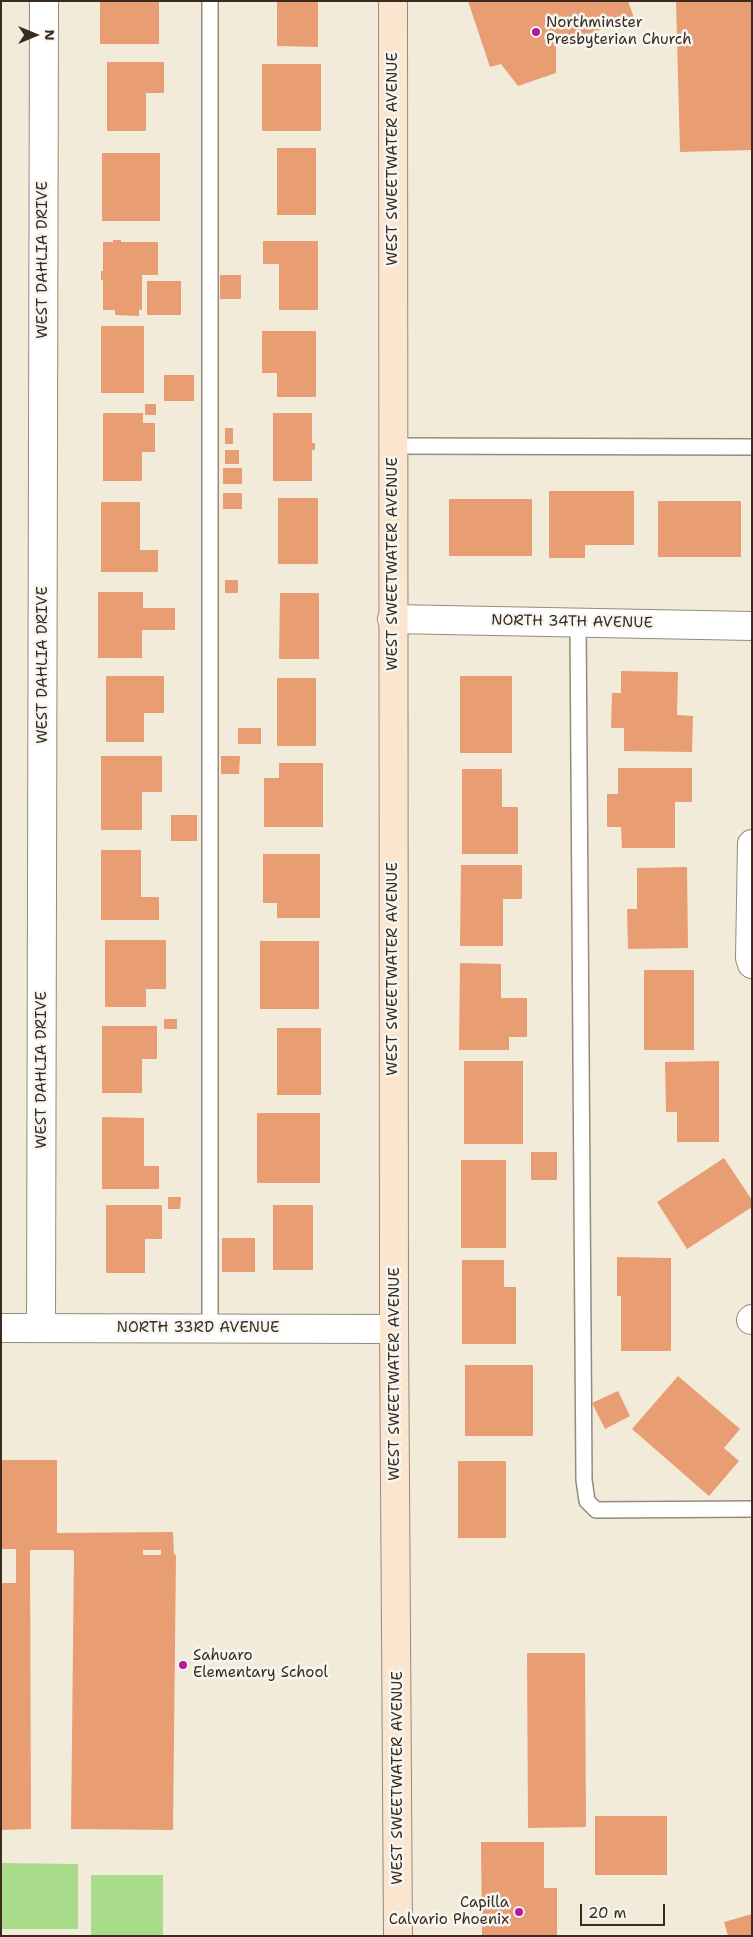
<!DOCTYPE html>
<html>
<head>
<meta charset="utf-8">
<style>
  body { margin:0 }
  #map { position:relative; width:753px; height:1937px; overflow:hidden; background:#f2ebda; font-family:"Shantell Sans",sans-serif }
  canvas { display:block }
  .frame { position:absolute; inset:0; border:2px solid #3b2a1e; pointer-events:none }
  .north { position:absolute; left:10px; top:10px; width:50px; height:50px; -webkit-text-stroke:4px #f6f6f2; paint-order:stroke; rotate:90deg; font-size:14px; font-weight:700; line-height:20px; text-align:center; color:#3b2a1e }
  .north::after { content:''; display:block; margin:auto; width:18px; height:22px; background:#3b2a1e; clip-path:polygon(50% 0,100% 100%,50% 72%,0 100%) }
  .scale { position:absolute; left:580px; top:1904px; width:85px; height:22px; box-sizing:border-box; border:2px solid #3b2a1e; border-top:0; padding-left:6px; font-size:15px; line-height:18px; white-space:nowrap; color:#3b2a1e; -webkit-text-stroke:4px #f6f6f2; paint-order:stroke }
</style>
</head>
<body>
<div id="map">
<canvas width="753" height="1937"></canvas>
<div class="frame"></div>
<div class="north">N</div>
<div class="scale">20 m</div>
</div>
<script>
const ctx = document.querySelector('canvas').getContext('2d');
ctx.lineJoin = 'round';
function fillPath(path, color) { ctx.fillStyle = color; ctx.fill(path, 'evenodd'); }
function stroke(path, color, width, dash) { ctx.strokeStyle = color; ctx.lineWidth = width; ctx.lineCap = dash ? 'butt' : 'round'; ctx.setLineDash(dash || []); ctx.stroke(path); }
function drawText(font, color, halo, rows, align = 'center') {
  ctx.font = font + ' "Shantell Sans",sans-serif'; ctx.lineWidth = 5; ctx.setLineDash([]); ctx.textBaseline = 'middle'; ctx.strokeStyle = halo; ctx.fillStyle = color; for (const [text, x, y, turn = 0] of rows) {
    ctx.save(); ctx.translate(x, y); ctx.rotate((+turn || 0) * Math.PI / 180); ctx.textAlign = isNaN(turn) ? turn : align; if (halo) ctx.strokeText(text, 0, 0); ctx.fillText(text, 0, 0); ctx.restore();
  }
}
const green = new Path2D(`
  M1,1863L78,1864V1929H1Z
  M91,1875H163V1936H91Z`);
const building = new Path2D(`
  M100,1H159V44H100Z
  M277,1H318V47L277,46Z
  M468,1H628L634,18L556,45V73L518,86L501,64L490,67Z
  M676,1H752V150L680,152Z
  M107,62H164V93H146V131H107Z
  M262,64H321V131H262Z
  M277,148H316V215H277Z
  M102,153H160V221H102Z
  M113,240H121V242H158V275H142V310H139V316L115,315V310H103V280H101V271H103V242H113Z
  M263,241H318V310H279V264H263Z
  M220,275H241V299H220Z
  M147,281H181V315H147Z
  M101,326H144V393H101Z
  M262,331H316V397H277V373H262Z
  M164,375H194V401H164Z
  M145,404H156V415H145Z
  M103,413H143V423H155V452H142V481H103Z
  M273,413H312V443H315V450H312V481H273Z
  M225,428H233V444H225Z
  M225,450H239V464H225Z
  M223,468H242V484H223Z
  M549,491H634V545H585V558H549Z
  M223,493H242V509H223Z
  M278,498H318V564H278Z
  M449,499H532V556H449Z
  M658,501H741V557H658Z
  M101,502H140V550H158V572H101Z
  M225,580H238V593H225Z
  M98,592H143V608H175V630H142V658H98Z
  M280,593H319V659H279Z
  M621,671L678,672L677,715L693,716L692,752L624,751V728H611L612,693H621Z
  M106,676H164V713H144V742H106Z
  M460,676H512V753H460Z
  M277,678H316V746H277Z
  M238,728H261V744H238Z
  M101,756H162V792H142V830H101Z
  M221,756H240L239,774H221Z
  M279,763H323V827H264V778H279Z
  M618,768H692V802H675V848H622L621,827H607V794H618Z
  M462,769H502V807H518V854H462Z
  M171,815H197V841H171Z
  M101,850H141V897H159V920H101Z
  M263,854H320V918H277V903H263Z
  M461,865H522V899H503V946H460Z
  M687,867L688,948L628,949L627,909H637V868Z
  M105,940H166V989H146V1007H105Z
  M260,941H319V1009H260Z
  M460,963L501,964V998H527V1037H509V1050H459Z
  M644,970H694V1050H644Z
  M164,1019H177V1029H164Z
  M102,1026H157V1059H142V1093H102Z
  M277,1028H321V1095H277Z
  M464,1061H523V1144H464Z
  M719,1061V1142H677V1112H666L665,1062Z
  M257,1113H320V1183H257Z
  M102,1117L144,1118V1166H159V1189H102Z
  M531,1152H557V1180H531Z
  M724,1158L752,1200V1207L687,1249L657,1202Z
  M461,1160H506V1248H461Z
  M168,1197H181L180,1209H168Z
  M106,1205H162V1239H145V1273H106Z
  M273,1205H313V1270H273Z
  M222,1238H255V1272H222Z
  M617,1257L671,1258V1351H621V1296H617Z
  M462,1260H504V1287H516V1344H462Z
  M465,1365H533V1436H465Z
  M678,1376L740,1429L724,1448L739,1461L709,1496L632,1429Z
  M618,1391L630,1416L605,1429L592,1403Z
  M1,1460H57V1533L173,1532L174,1555L176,1554L173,1830L71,1829L74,1554L73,1550H30L31,1829L1,1830V1583H16V1549H1ZM143,1550H161V1555H143Z
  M458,1461H506V1538H458Z
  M527,1653H585L586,1827L528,1828Z
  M595,1816H667V1875H595Z
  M481,1842H544V1888H557V1936H482Z
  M752,1914V1936H728L724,1922Z`);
const lane = new Path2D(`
  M210,1V1328
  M394,446L752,447
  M578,622L584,1480L587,1501L596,1510L752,1509`);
const street = new Path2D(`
  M392,619L752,626
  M752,844L750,958L752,964
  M751,1320L752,1319
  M1,1328L394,1329
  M41,1328L44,1`);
const secondary = new Path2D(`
  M393,1L394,1329L398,1936`);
const markers = [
  [536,32,5,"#b5179e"],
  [183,1665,5,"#b5179e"],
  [519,1912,5,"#b5179e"]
];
const poiNames = [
  ["Northminster",546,23],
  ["Presbyterian Church",546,40],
  ["Sahuaro",193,1656],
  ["Elementary School",193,1673],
  ["Capilla",509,1903,"right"],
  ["Calvario Phoenix",509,1920,"right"]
];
const streetNames = [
  ["WEST SWEETWATER AVENUE",393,159,-90],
  ["WEST DAHLIA DRIVE",43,260,-90],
  ["WEST SWEETWATER AVENUE",393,564,-90],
  ["NORTH 34TH AVENUE",572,622,1],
  ["WEST DAHLIA DRIVE",43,665,-90],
  ["WEST SWEETWATER AVENUE",393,969,-90],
  ["WEST DAHLIA DRIVE",42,1070,-90],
  ["NORTH 33RD AVENUE",198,1328],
  ["WEST SWEETWATER AVENUE",395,1374,-90],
  ["WEST SWEETWATER AVENUE",398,1778,-90]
];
fillPath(green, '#a8dc8b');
fillPath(building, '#e99d73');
stroke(lane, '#968a7c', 18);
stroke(street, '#968a7c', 30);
stroke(secondary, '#968a7c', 30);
stroke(lane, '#fff', 15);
stroke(street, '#fff', 28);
stroke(secondary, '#fbe5cf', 28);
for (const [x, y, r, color] of markers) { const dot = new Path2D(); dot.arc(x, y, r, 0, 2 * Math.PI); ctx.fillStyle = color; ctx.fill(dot); stroke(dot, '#f6f6f2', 2); }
drawText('15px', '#3b2a1e', '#f6f6f2', poiNames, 'left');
drawText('15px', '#3b2a1e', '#f6f6f2', streetNames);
</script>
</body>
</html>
